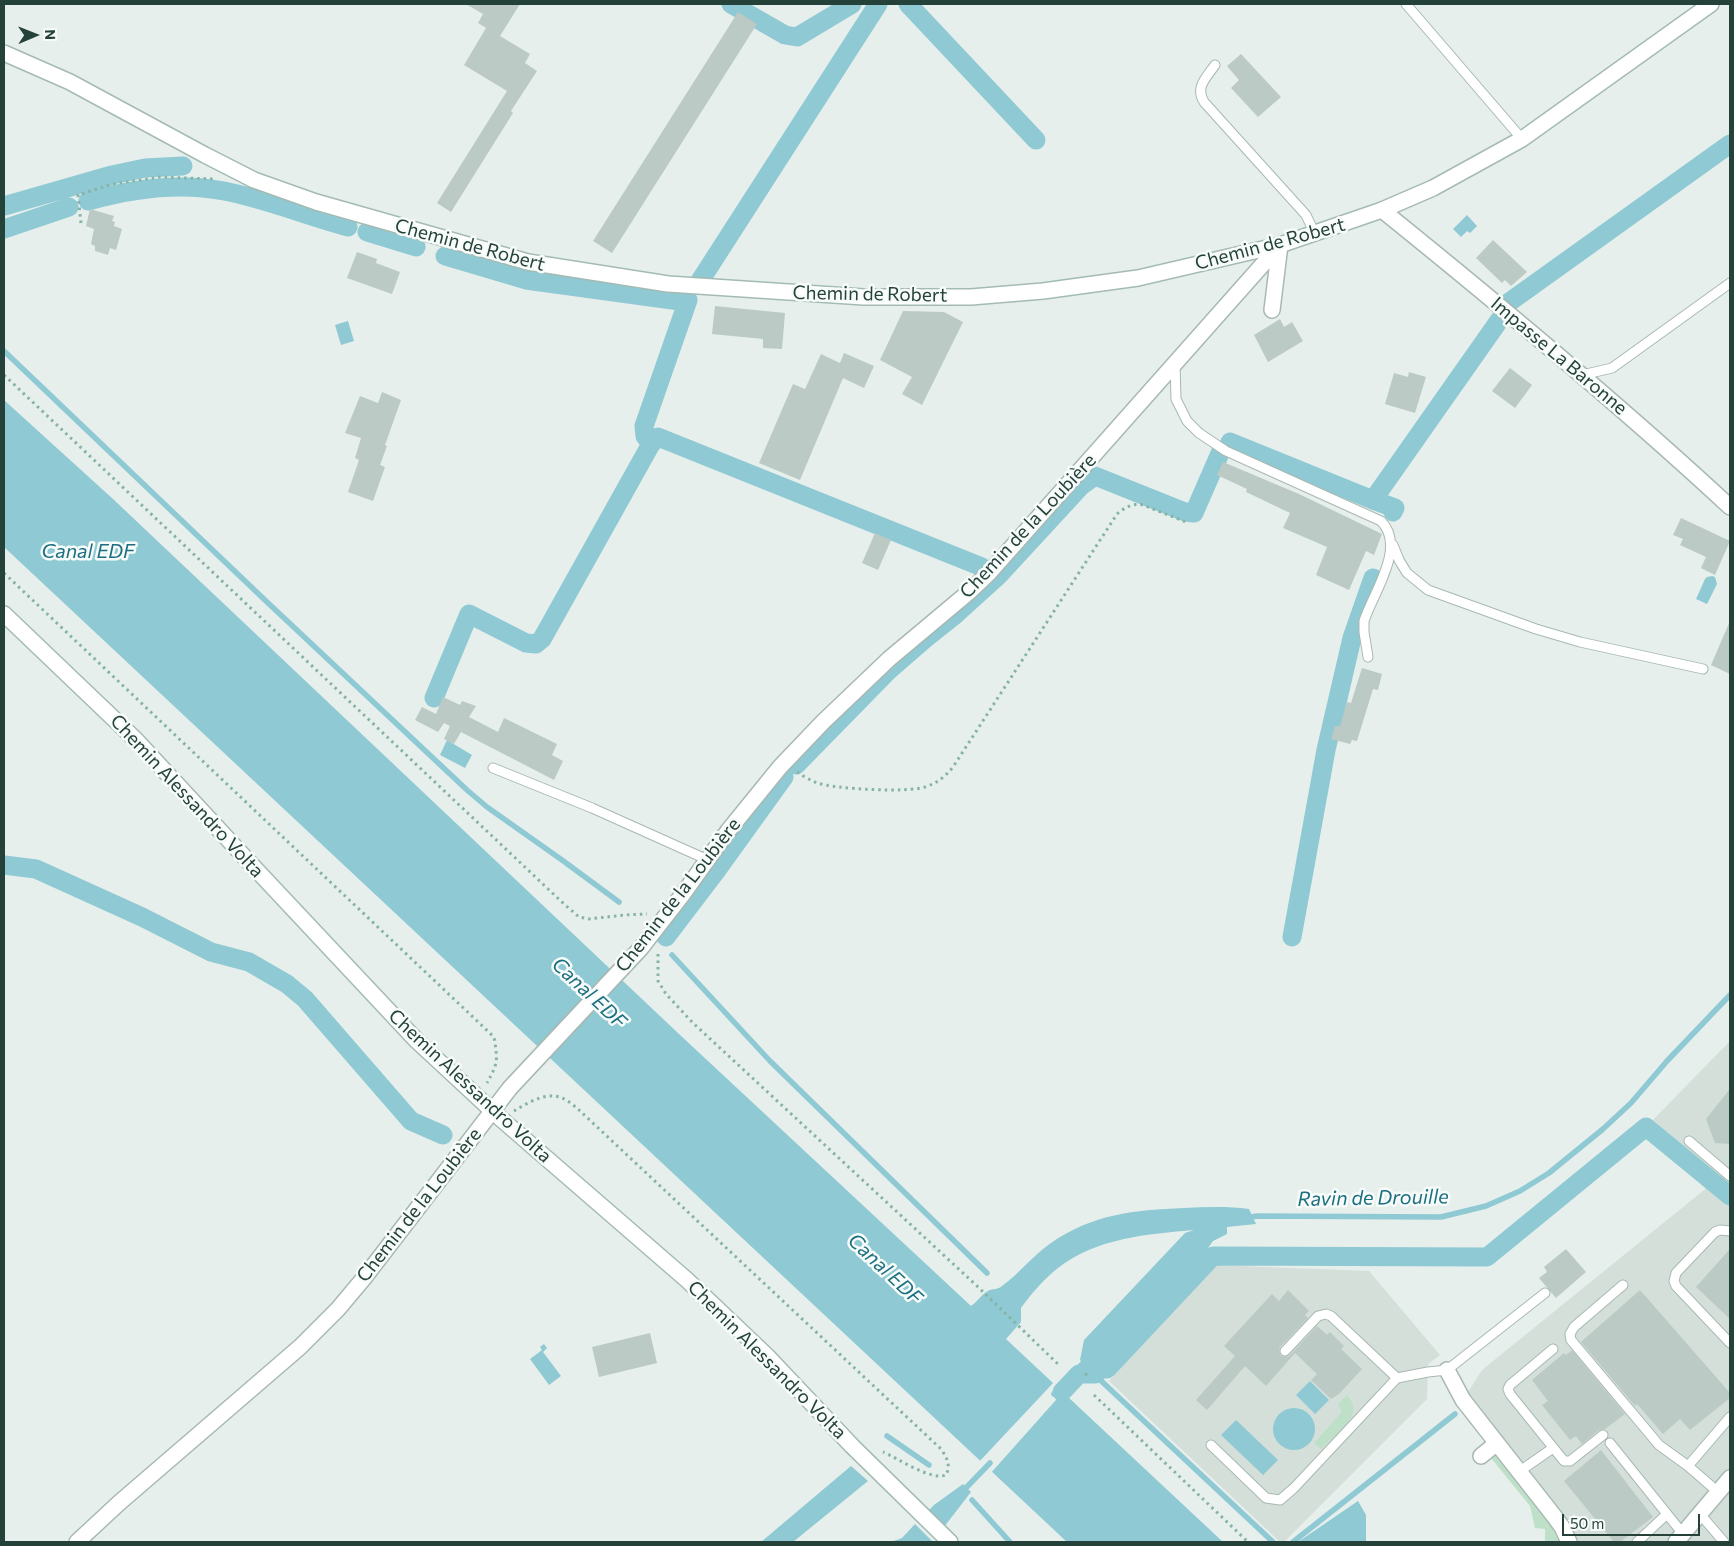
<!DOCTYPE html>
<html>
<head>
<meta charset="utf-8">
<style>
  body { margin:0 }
  #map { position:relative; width:1734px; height:1546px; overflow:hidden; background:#e6efeb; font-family:Commissioner,sans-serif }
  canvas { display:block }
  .frame { position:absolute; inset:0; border:5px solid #24423a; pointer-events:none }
  .north { position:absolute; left:10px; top:10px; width:50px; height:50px; -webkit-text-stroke:4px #f7fbf9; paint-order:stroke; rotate:89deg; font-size:14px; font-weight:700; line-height:20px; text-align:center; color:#24423a }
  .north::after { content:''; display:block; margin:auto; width:18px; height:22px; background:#24423a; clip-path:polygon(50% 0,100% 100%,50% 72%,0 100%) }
  .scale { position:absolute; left:1562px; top:1514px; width:138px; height:22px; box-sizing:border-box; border:2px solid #24423a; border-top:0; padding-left:6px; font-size:15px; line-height:18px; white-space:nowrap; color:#24423a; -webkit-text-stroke:4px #f7fbf9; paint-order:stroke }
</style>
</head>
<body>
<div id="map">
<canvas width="1734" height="1546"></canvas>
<div class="frame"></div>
<div class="north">N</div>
<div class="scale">50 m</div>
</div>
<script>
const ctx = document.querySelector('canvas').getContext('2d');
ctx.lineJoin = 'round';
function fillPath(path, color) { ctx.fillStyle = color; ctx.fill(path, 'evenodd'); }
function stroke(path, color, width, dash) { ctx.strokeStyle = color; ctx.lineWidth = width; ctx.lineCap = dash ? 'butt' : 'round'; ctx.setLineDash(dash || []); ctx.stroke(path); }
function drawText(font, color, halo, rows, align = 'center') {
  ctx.font = font + ' Commissioner,sans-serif'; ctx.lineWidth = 5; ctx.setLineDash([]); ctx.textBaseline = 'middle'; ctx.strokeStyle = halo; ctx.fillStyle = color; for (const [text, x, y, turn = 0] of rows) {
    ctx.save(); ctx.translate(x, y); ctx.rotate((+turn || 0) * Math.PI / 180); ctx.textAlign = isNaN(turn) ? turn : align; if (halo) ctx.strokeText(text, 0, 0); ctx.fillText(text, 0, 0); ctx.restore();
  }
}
const built = new Path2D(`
  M1730,1041V1542H1567L1463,1400L1482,1370L1709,1186L1646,1127Z
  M1214,1265L1369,1271L1440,1355L1428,1364L1427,1399L1284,1542H1280L1109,1381Z`);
const green = new Path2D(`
  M1347,1395C1351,1400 1355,1406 1353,1413C1350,1424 1329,1441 1321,1449L1314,1443L1341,1413V1409L1338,1404Z
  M1495,1454L1548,1519L1559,1542H1545V1529L1535,1528L1530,1506L1491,1458Z`);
const water = new Path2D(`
  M1467,215L1477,226L1470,233L1467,231L1461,237L1453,229Z
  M348,321L354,341L341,345L335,325Z
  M4,400L113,499L679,1034L971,1306C977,1302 982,1294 988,1291C993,1288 998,1290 1002,1286C1020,1273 1032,1256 1051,1243C1093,1214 1134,1210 1184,1208C1206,1207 1227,1206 1249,1209L1256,1224L1227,1227V1234L1213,1241L1203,1255L1103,1361L1086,1367L1080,1360L1084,1340L1185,1233L1194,1230C1148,1234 1096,1238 1058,1268C1044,1279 1031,1294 1021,1308V1322L1006,1339L1223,1542H1067L4,547Z
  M1712,576L1715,577L1717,584L1707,604L1696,599L1705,579L1707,577Z
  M447,740L472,755L465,768L440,755Z
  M544,1344L547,1348L543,1352L561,1376L549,1385L530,1359L542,1350L540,1347Z
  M1310,1381L1329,1400L1315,1414L1296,1395Z
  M1273 1429a21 21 0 1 1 42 0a21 21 0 1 1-42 0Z
  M1236,1420L1278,1460L1263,1475L1221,1435Z
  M851,1466L868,1481L793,1542H761Z
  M963,1484L971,1492L944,1527L928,1511L934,1505Z
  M1358,1501L1366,1515V1542H1298Z
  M915,1524L932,1541L930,1542H891L902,1538Z`);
const pier = new Path2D(`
  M1054,1382L1064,1391L990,1474L978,1463Z`);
const stream = new Path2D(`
  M4,351L267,602L467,790L487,807L562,860L619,902
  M672,955L770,1061L987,1273
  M1245,1218L1257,1216L1441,1217L1486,1206L1520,1191L1549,1173L1603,1129L1631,1103L1667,1061L1730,995
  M1097,1377L1273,1542
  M1054,1394L1087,1359
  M887,1436L929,1465
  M962,1492L990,1463
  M972,1500L1010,1542
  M1293,1542L1455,1414`);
const canal = new Path2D(`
  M731,4L785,35L797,37L852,4
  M908,4L1036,140
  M88,201C131,189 179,182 224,191C266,199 307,216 348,227
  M4,206L112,175L145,168L183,166
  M4,229L69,207
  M367,232L416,247
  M445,256L526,280L687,302
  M700,281L878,4
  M1508,303L1730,144
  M1230,442L1373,500
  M651,444L658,437L982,567
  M1393,512L1395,508L1373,500L1503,315
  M434,698L469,614L526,643L536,644L542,639L651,444L645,436L644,426L688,300
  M796,765L888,671L926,638L955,615L998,576L1081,486L1095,476L1185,512L1194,513L1221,451
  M4,865L36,869L142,917L211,952L249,962L287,984L305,999L411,1121L443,1135
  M666,937L717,870L784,777
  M1292,937L1326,750L1352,638L1373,578
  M1062,1392L1079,1374H1096L1097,1369H1107L1213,1256L1487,1257L1646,1127L1730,1196`);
const building = new Path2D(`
  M466,4H520L500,36L530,54L525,63L537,71L511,111L513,113L451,212L437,203L507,91L464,65L486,28L478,23L483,14Z
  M738,12L757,24L612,253L593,241Z
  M1241,54L1281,97L1258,117L1231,88L1239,80L1227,66Z
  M90,209L114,216L112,221L115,222L114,226L122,229L116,250L110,248L108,255L95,251V246L91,244L94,229L86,226Z
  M1493,240L1527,272L1511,286L1505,280L1502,283L1476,258Z
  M357,252L377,259L376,263L400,272L392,294L347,278Z
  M715,306L785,313L782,349L763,348V339L712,334Z
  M903,311L944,312L963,322L922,405L902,394L912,377L880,360Z
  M1280,319L1284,327L1292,322L1303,341L1268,362L1254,335Z
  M844,353L874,366L864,388L843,378L800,480L759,463L793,384L805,389L821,354L840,363Z
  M1510,368L1532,385L1515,408L1492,391Z
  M1409,372L1426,377L1415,413L1385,404L1394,373L1408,377Z
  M382,392L401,400L385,445L387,446L380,465L385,467L373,501L348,492L359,460L355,458L361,438L345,433L360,396L378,403Z
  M1223,462L1299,494L1382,534L1374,555L1366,551L1349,590L1316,575L1327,547L1283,528L1290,513L1246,492L1247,489L1217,475Z
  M1681,518L1730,541L1715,575L1701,568L1706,557L1680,545L1683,539L1673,535Z
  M875,533L891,540L878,570L862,563Z
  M1730,621V674L1711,665Z
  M1362,668L1382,674L1378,690L1373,689L1357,741L1352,740L1350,744L1331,739L1335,726H1340L1347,702L1351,703Z
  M443,697L460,705L462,701L476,706L469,717L498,732L504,718L557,744L552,755L563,761L554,780L461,732L454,744L444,739L450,726L444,723L438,732L415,720L422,707L436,714Z
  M1730,1089V1144L1715,1143L1706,1119Z
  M1566,1249L1586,1272L1556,1298L1539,1278L1547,1272L1544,1267Z
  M1730,1249V1319L1696,1287Z
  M1288,1290L1309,1311L1305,1315L1308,1318L1280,1347L1279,1350L1280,1355L1284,1357L1289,1356L1317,1326L1327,1335L1330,1332L1344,1346L1341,1349L1362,1369L1339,1394L1331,1399L1311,1380L1317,1374L1295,1353L1266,1386L1245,1366L1207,1410L1196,1400L1235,1356L1224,1346L1272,1294L1279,1301Z
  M1640,1290L1730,1393V1398L1690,1430L1680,1419L1663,1434L1637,1404L1635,1406L1581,1342Z
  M650,1333L657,1363L599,1377L592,1347Z
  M1572,1350L1625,1414L1605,1429L1599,1430L1582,1444L1576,1436L1570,1440L1542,1405L1548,1401L1532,1380L1564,1353L1566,1355Z
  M1601,1450L1653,1517L1620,1542H1614L1564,1481Z`);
const path = new Path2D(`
  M81,223L78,195L113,184L160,177L214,179
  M4,375L564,904L579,917L589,919L624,915L647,914
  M4,573L494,1037C498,1061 498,1063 487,1083
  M797,772C803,776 810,780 817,783C836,789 907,793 925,787C937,783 945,777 953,767L1117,514C1125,507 1133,503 1143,505L1186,522
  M658,954V981L666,994L693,1023L977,1286L1060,1366
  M514,1111C528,1103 546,1091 562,1098C568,1100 574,1106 579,1110L941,1449C947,1458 951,1465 946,1475C930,1481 898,1458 883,1452
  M1086,1373V1379
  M1094,1395L1248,1542`);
const lane = new Path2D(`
  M1406,4L1522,139
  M1215,65C1206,78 1195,87 1204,102L1306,215L1315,234
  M1175,363L1176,399L1187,421L1199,433L1226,451L1381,521C1407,547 1373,593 1364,621V632L1368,657
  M1582,375L1612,368L1730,283
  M1393,545L1399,560L1407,573L1428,590L1536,629L1580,642L1703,669
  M493,768L592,808L708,860
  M1689,1141L1730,1176
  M1730,1231L1720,1230L1715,1232L1676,1273L1674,1281L1676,1286L1730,1343
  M1623,1285L1574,1327L1570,1334L1571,1340L1659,1445L1688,1466L1718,1492
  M1553,1349L1510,1385L1508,1389L1510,1394L1564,1461H1570L1603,1435
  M1285,1351L1318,1316L1326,1314L1331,1316L1397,1378L1428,1372L1447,1370L1545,1293
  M1610,1443L1667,1514
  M1211,1445L1266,1498L1280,1500L1294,1488L1397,1378
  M1688,1466L1730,1417
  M1520,1471L1553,1448
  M1700,1514L1724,1542
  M1637,1542L1667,1514L1683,1534`);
const street = new Path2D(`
  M1382,210C1501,306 1618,403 1730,507
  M1272,310L1280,245
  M1447,1370L1463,1400L1554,1516L1562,1527L1569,1542
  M1481,1456L1497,1443
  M77,1542L119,1503L300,1347L338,1309L364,1278L510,1088L641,948L683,894L728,831L780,767L823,722L889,659L969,592L989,573L1280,245
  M1676,1542L1730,1478`);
const secondary = new Path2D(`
  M4,53L70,82L205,155L254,180L316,202L528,262L668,284L864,297H971L1043,291L1138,278L1280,245L1382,210L1433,188L1522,139L1711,4
  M4,614L137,741L250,863L417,1041L500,1118L687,1280L767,1356L852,1446L950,1542`);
const streetNames = [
  ["Chemin de Robert",1270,244,-15],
  ["Chemin de Robert",470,245,15],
  ["Chemin de Robert",870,294,1],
  ["Impasse La Baronne",1559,356,40],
  ["Chemin de la Loubière",1028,526,-47],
  ["Chemin Alessandro Volta",187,796,47],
  ["Chemin de la Loubière",678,895,-52],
  ["Chemin Alessandro Volta",470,1086,43],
  ["Chemin de la Loubière",419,1205,-52],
  ["Chemin Alessandro Volta",767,1360,45]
];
const waterNames = [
  ["Canal EDF",88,551],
  ["Canal EDF",589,993,43],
  ["Ravin de Drouille",1373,1198,-1],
  ["Canal EDF",885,1269,43]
];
fillPath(built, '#d4dfda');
fillPath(green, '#bfe0c8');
fillPath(water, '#8ec9d4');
fillPath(pier, '#e6efeb');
stroke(stream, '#8ec9d4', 5.5);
stroke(canal, '#8ec9d4', 19);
fillPath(building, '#bbcac4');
stroke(lane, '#a8b8b2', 11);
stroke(street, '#a8b8b2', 18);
stroke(secondary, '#a4bbb3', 18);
stroke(path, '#86b3a5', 3, [2.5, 4]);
stroke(lane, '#fff', 9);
stroke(street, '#fff', 15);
stroke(secondary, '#fff', 15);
drawText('19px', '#24423a', '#f7fbf9', streetNames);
drawText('italic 20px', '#1c6f80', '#f7fbf9', waterNames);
</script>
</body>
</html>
